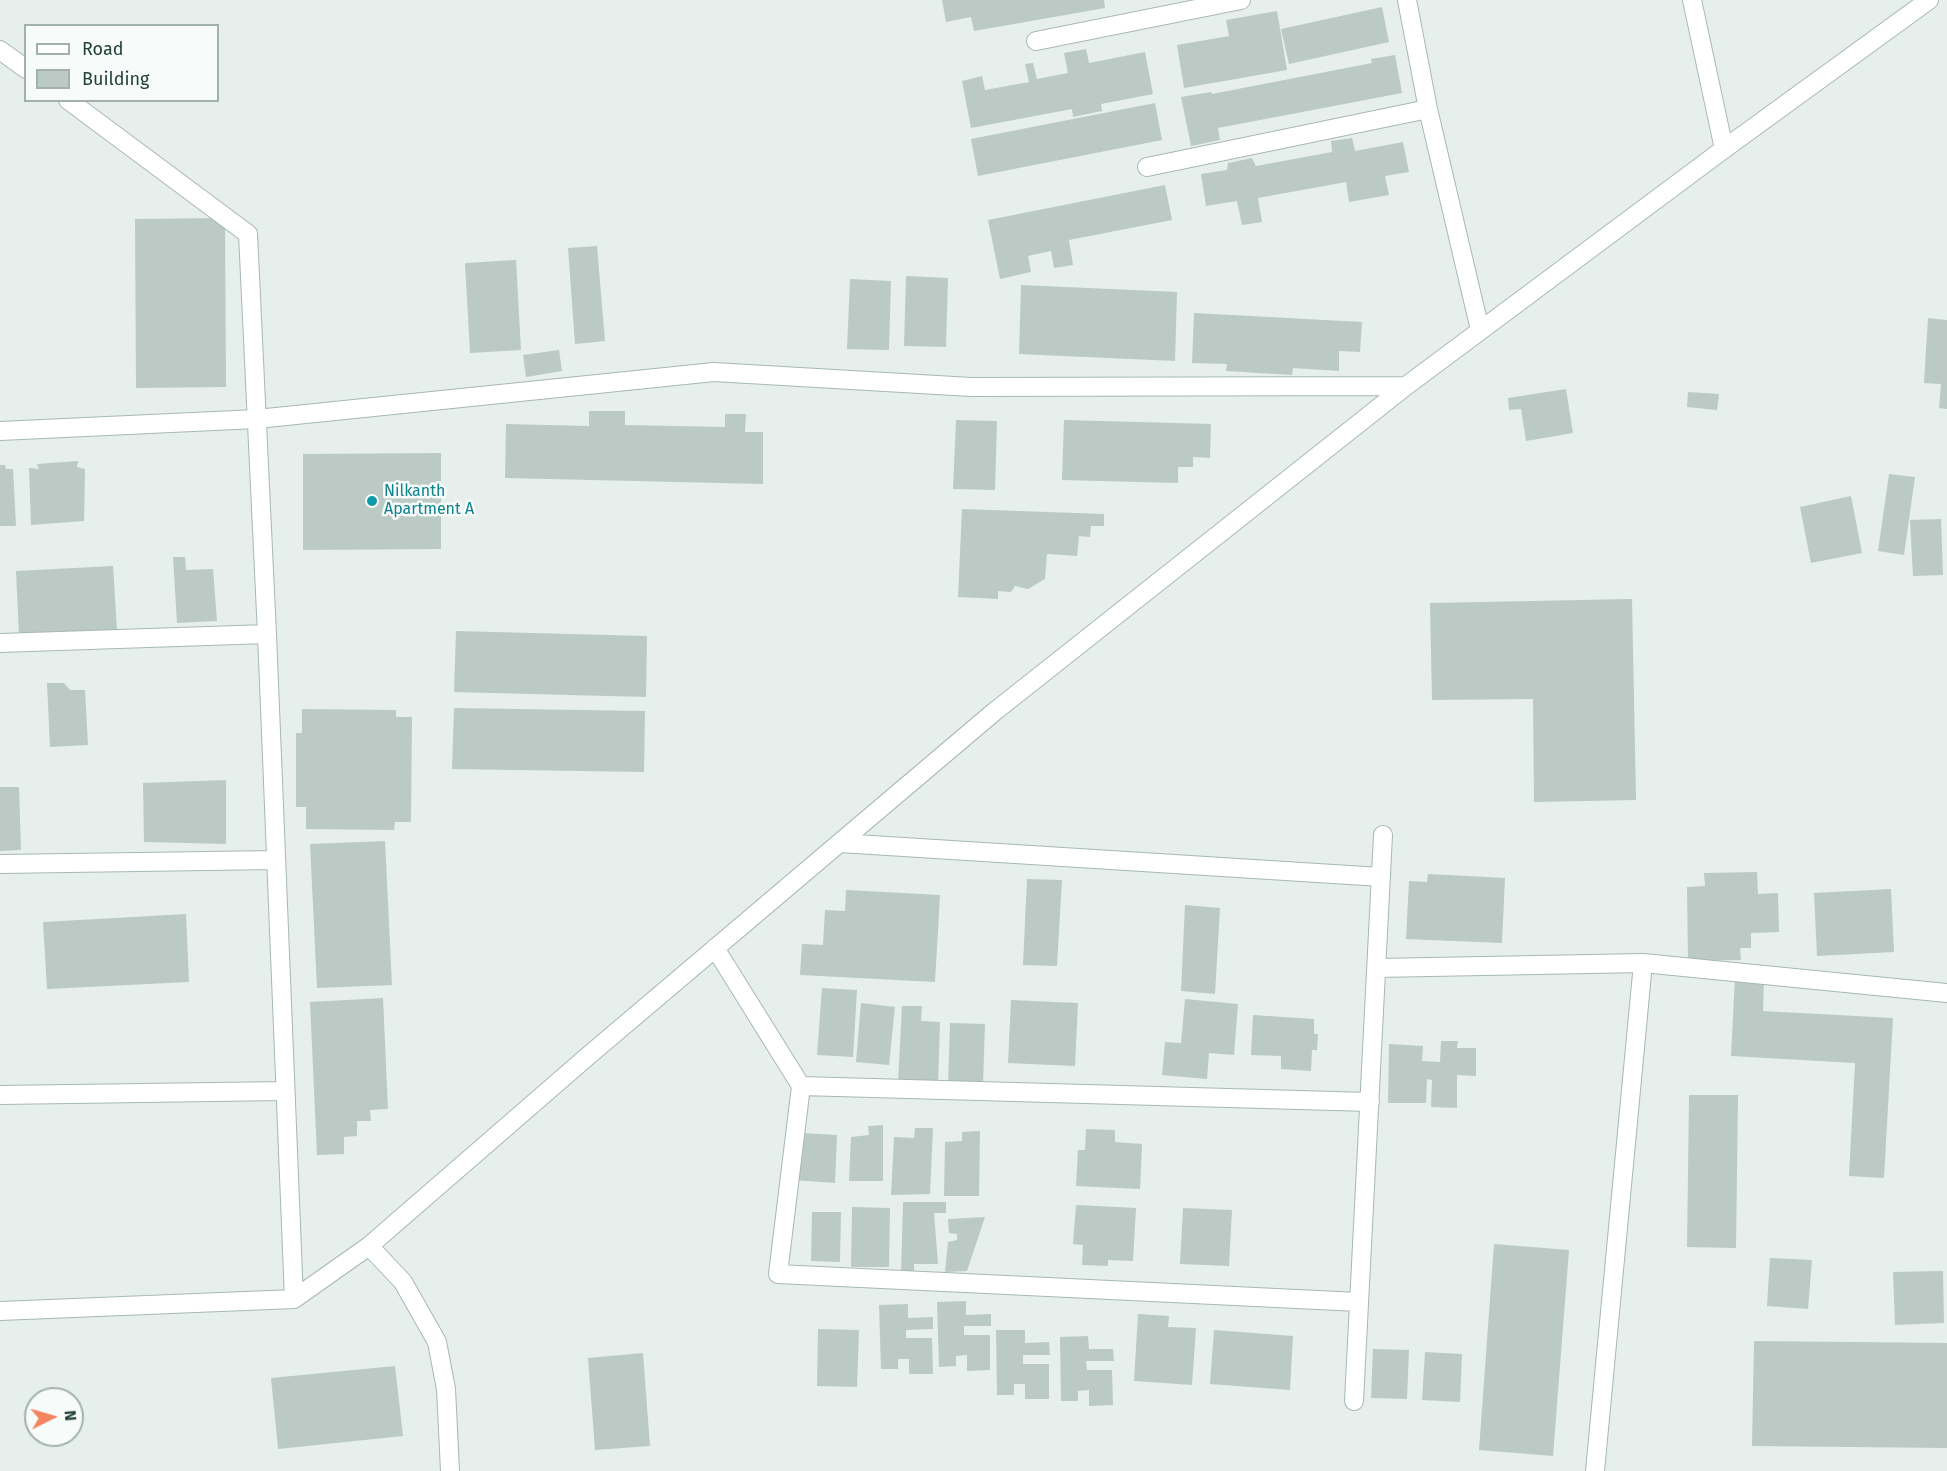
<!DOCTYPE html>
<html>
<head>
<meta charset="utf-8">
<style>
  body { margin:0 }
  #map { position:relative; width:1947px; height:1471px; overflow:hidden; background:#e6efeb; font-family:"Fira Sans",sans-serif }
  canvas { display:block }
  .legend { position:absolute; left:24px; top:24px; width:195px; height:78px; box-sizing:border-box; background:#f7fbf9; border:2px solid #a3b1ad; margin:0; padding:8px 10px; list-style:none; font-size:18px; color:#24423a }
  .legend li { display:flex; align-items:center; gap:12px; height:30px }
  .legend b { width:30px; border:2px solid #a3b1ad }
  .north { position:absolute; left:24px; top:1387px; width:60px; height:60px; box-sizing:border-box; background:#f7fbf9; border:2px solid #a3b1ad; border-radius:50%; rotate:85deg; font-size:16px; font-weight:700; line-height:24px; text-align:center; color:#24423a }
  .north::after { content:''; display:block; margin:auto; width:21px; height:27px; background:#f4845f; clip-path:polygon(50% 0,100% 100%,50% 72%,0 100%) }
</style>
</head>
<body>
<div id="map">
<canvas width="1947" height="1471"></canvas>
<ul class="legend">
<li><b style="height:8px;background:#fff"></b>Road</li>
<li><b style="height:16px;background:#bbcac4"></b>Building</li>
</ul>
<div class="north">N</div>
</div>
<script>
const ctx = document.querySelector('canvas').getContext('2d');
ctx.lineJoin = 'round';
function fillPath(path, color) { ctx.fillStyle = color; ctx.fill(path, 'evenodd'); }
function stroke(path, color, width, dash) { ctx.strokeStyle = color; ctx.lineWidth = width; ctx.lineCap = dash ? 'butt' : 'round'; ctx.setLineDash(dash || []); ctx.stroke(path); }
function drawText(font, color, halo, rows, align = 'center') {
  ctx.font = font + ' "Fira Sans",sans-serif'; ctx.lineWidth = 5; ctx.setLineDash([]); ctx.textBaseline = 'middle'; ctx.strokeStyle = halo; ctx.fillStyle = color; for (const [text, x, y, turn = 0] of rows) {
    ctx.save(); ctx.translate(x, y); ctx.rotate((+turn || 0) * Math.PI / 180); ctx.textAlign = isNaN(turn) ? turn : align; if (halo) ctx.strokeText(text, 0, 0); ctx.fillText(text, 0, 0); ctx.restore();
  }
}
const building = new Path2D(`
  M942,0H1104L1105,8L974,31L971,17L946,22Z
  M1382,7L1389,42L1289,64L1281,29Z
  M1277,11L1287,70L1184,88L1177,45L1229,36L1226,20Z
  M1086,49L1089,63L1145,52L1153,94L1101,104L1102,111L1073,117L1072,109L971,128L962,81L982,76L985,90L1029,82L1025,64L1033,63L1037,79L1068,73L1064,53Z
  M1395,55L1402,93L1218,128L1220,140L1191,146L1181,97L1211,92L1212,94L1372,63L1371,59Z
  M1155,103L1162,140L978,176L971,139Z
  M1352,138L1355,151L1403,142L1409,172L1385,176L1389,195L1349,202L1346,182L1258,198L1262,222L1242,225L1237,201L1206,206L1201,174L1227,170L1228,163L1252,158L1256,166L1332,152L1331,141Z
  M1165,185L1172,220L1069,240L1073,265L1054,268L1051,251L1028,256L1031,272L1000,279L988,220Z
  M225,218L226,387L136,388L135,219Z
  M597,246L605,341L575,344L568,248Z
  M516,260L521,350L470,353L465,263Z
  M906,276L948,278L946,347L904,346Z
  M850,279L891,281L889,350L847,349Z
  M1021,285L1177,292L1175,361L1019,354Z
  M1194,313L1362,322L1360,352L1339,351V371L1293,368L1292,375L1226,371L1227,364L1192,363Z
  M1928,318L1947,320V409L1939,408L1941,384L1924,383Z
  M559,350L562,371L526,377L523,355Z
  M1566,389L1573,433L1526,441L1521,409L1509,410L1508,398Z
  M1688,392L1719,394L1717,410L1687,407Z
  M589,411H625V425L725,427V414H746L745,432H763V484L505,478L506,424L589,426Z
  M956,420L997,421L995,490L953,489Z
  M1064,420L1211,424L1210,458L1193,457V467H1178V483L1062,480Z
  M441,453V549L303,550V454Z
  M78,461L77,467L85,469L84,521L31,525L29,468L39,469L37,464Z
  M0,465H5L6,469H13L16,526H0Z
  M1889,474L1915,477L1904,555L1878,551Z
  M1851,496L1862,553L1811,563L1800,507Z
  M962,509L1104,514V526H1091L1090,537L1079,536L1077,556L1047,554L1045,579L1028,589L1015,586L1011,592L998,591V599L958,597Z
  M1941,519L1943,575L1913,576L1910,520Z
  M173,557H185L186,570L213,569L217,621L177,623Z
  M113,566L117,630L19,636L16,571Z
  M1632,599L1636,800L1534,802L1533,699L1432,700L1430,603Z
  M456,631L647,636L646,697L454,692Z
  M47,683H64L70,690H85L88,745L50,747Z
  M454,708L645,711L644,772L452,769Z
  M302,709L396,710V717H412L411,822H395L394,830L306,829V807H296V733H302Z
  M226,780V844L144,842L143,783Z
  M0,787H19L21,850L0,851Z
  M385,841L392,985L317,988L310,844Z
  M1757,872L1758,894L1778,893L1779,932L1751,933V948H1740L1741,960L1688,961L1687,887L1705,886L1704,873Z
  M1428,874L1505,878L1502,943L1406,939L1409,881L1427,882Z
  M1027,879L1062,880L1057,966L1023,965Z
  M1891,889L1894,952L1817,956L1814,893Z
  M846,890L940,895L935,982L800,975L802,944L823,945L825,910L845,911Z
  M1185,905L1220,908L1215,994L1181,991Z
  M186,914L189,982L47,989L43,922Z
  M1735,977L1764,979L1763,1011L1893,1018L1884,1178L1849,1176L1855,1063L1731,1056Z
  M822,988L857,990L853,1057L817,1055Z
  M383,998L388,1109L370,1110L371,1121H357V1136L344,1137V1154L317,1155L310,1002Z
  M1185,999L1238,1004L1234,1055L1209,1053L1207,1079L1162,1075L1165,1042L1181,1043Z
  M1011,1000L1078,1003L1075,1066L1008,1063Z
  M861,1003L895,1007L889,1065L856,1062Z
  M902,1006H922L921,1021L940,1022L938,1085L898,1083Z
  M1253,1015L1314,1019V1034H1318L1317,1050H1312L1311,1071L1281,1069V1056L1251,1055Z
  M950,1023L985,1024L983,1085H948Z
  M1441,1041H1458L1457,1048H1476V1076L1457,1075V1108L1431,1107L1432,1080L1427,1079L1426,1103H1388L1389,1044L1423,1046L1422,1061L1440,1062Z
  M1689,1095H1738L1736,1248L1687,1247Z
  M883,1125V1181H849L851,1137L869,1135L868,1126Z
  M915,1128H933L930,1194L891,1195L894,1137L914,1138Z
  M1086,1129L1115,1130V1142L1142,1144L1140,1189L1076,1186L1078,1150H1085Z
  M980,1131L979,1196H944L945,1142L962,1141V1132Z
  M801,1133L837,1135L835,1183L793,1180Z
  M903,1202H946V1213H934L938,1264H914V1274H901Z
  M1076,1205L1136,1208L1133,1261L1108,1260V1266L1082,1265L1083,1245L1073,1244Z
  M852,1207L890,1208L889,1267H851Z
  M1183,1208L1232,1210L1229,1266L1180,1264Z
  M812,1212H841L840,1262L811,1261Z
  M985,1217L967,1271L945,1272L948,1242L957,1240V1234L949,1233L948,1219Z
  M1494,1244L1569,1250L1553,1456L1479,1450Z
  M1770,1258L1812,1260L1808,1309L1767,1306Z
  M1943,1271L1944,1323L1895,1325L1893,1272Z
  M966,1301V1315L991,1314V1326H964V1335H990V1370L967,1371V1355L956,1356V1366L939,1367L937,1302Z
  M908,1304V1318L933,1317V1329L906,1330V1338H932L933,1374H909V1359H898V1369H881L879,1305Z
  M1138,1314L1169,1316L1168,1327L1196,1328L1192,1385L1134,1381Z
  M818,1329L859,1330L857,1387L817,1386Z
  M996,1330H1025V1343L1049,1342L1050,1355H1023V1364H1049V1399H1025V1384H1014V1395H997Z
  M1214,1330L1293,1336L1290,1390L1210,1384Z
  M1088,1336L1089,1349H1113L1114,1361H1086L1087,1370H1112L1113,1405L1089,1406V1390L1078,1391V1401H1061L1060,1337Z
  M1754,1341L1947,1343V1448L1752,1446Z
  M1373,1349L1409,1350L1407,1399L1371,1398Z
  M1425,1352L1462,1354L1460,1402L1422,1400Z
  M643,1353L650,1446L595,1450L588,1358Z
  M395,1366L403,1436L278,1449L271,1378Z`);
const street = new Path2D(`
  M1407,0L1428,109L1480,330
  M1692,0L1724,149
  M1036,41L1241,0
  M0,50L26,69
  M68,100L248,234L267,634L294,1299
  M1147,167L1428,109
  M0,431L257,419L714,372L971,387L1406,386
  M0,643L267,634
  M840,843L1381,877
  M0,864L276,860
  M715,948L801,1086L778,1274L1359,1302
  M1377,968L1643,963L1947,993
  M801,1086L1370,1102
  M0,1095L285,1091
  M369,1246L403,1282L437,1342L446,1389L450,1471
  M0,1311L294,1299L369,1246L588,1056L994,712L1406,386L1724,149L1929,0
  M1354,1401L1383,835
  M1595,1471L1643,963`);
const markers = [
  [372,501,6,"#0f9aa8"]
];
const cultureNames = [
  ["Nilkanth",384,492],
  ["Apartment A",384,510]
];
fillPath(building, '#bbcac4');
stroke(street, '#a8b8b2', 20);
stroke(street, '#fff', 18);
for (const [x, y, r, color] of markers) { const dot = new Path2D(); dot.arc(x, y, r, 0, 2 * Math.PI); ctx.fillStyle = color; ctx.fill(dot); stroke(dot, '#f7fbf9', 2); }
drawText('16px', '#0d838f', '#f7fbf9', cultureNames, 'left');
</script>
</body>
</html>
